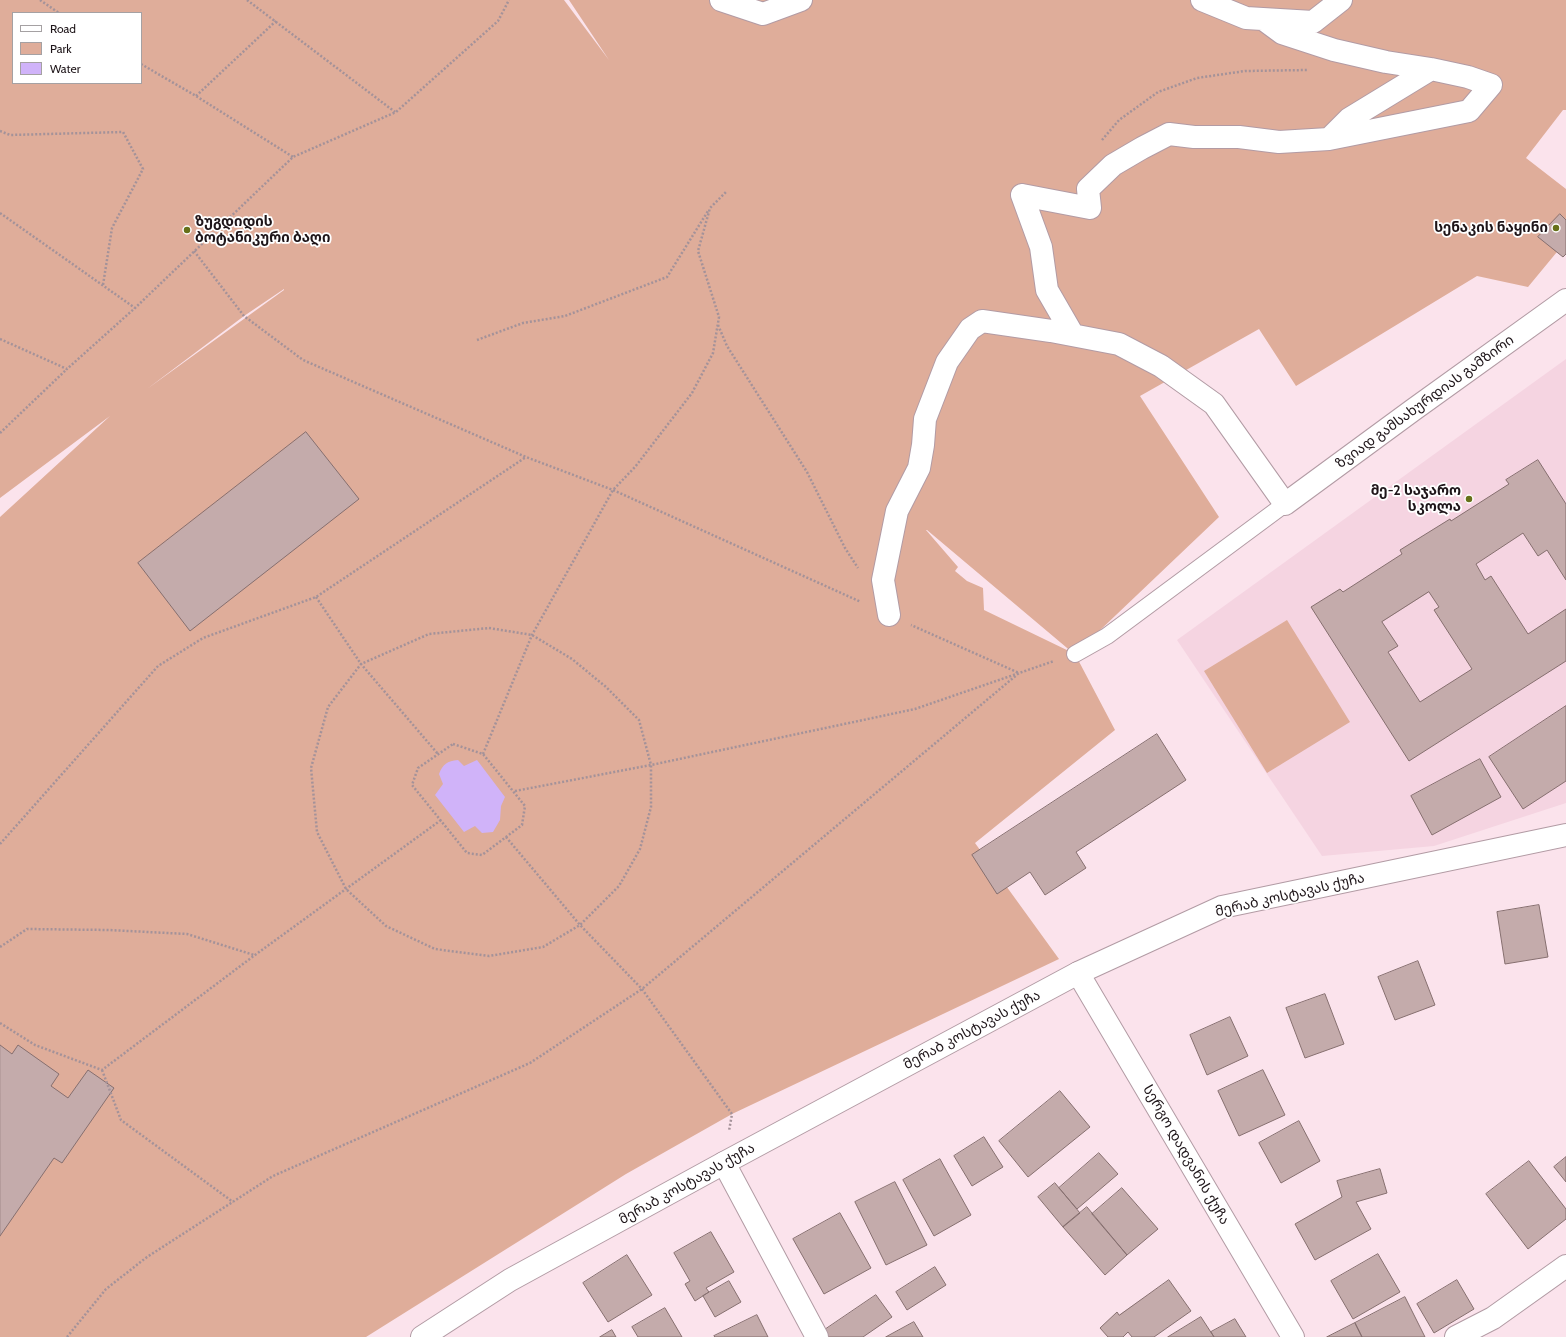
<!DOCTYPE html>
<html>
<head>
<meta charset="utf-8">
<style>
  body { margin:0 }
  #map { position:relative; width:1566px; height:1337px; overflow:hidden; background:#fbe3ec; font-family:Cabin,sans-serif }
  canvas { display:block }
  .legend { position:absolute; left:12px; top:12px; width:130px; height:72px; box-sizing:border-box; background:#fff; border:1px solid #a5a1a3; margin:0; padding:5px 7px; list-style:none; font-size:12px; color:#1e1519 }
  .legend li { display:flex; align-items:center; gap:8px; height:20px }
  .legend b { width:20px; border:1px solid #a5a1a3 }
</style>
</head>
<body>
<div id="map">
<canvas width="1566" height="1337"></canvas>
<ul class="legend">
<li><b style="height:5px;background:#fff"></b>Road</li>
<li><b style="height:11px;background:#dfad9a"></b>Park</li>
<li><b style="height:11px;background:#d0b3f9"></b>Water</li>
</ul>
</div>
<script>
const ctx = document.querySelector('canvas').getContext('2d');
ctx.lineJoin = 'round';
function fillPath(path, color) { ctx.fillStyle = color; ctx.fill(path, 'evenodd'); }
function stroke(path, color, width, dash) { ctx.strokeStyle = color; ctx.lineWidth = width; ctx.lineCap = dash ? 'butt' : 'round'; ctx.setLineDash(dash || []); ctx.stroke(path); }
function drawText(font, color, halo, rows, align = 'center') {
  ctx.font = font + ' Cabin,"Noto Sans Georgian",sans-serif'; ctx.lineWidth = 3.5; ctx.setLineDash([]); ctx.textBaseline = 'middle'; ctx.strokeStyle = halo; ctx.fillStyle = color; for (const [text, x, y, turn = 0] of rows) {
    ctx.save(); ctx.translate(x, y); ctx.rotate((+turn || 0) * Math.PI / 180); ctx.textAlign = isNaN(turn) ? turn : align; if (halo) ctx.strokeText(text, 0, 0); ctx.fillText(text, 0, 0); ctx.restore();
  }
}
const built = new Path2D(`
  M1566,359V803L1434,846L1322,856L1177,640Z`);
const green = new Path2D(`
  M0,0H564L609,60L569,0H1566V110H1563L1526,158L1566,189V241L1528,287L1477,276L1296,386L1259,329L1140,396L1219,517L1075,654L1115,730L975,843L1059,959L732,1114L626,1174L366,1337H0V517L110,416L0,498ZM13,13H141V83H13ZM284,289V290L147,389L244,316ZM926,530H927L1073,653L984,610L983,588L967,581L955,571L958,567Z
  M1287,620L1350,722L1267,773L1204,671Z`);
const water = new Path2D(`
  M458,760L464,766L477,760L505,797L501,806L500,820L493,832L482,833L475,826L464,832L435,795L443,784L439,774C443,764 447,761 458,760Z`);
const building = new Path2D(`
  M1560,214L1566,220V254L1563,257L1538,237Z
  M306,432L359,499L190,631L138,563Z
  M1538,460L1566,504V580L1547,550L1538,556L1523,533L1476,564L1485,580L1491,576L1528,634L1566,609V661L1409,761L1311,607L1340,589L1343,592L1402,554L1400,550L1450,519L1451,521L1509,484L1506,480ZM1429,592L1439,607L1434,610L1472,669L1420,702L1388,652L1398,646L1382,622Z
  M1566,706V781L1523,809L1489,757Z
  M1157,734L1186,780L1076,852L1086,868L1045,895L1030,872L997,894L972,855Z
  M1480,759L1501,797L1432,835L1411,796Z
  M1539,905L1548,957L1505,964L1497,912Z
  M1418,961L1435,1005L1395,1020L1378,977Z
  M1325,994L1344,1044L1305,1058L1286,1008Z
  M1230,1017L1248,1056L1207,1075L1190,1035Z
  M0,1045L12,1054L18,1045L59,1074L51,1086L68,1098L88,1070L114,1088L62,1163L54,1158L0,1236Z
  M1263,1070L1285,1115L1239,1136L1218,1091Z
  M1060,1091L1090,1127L1028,1177L999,1141Z
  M1299,1121L1320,1161L1281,1183L1259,1143Z
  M984,1137L1003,1167L972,1186L954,1156Z
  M1099,1153L1118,1174L1077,1209L1059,1188Z
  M1566,1157V1182L1554,1167Z
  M940,1159L971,1215L934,1236L903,1180Z
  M1529,1161L1566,1209V1219L1528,1249L1486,1194Z
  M1380,1169L1387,1193L1356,1202L1371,1229L1315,1260L1295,1224L1342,1197L1337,1181Z
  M895,1182L927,1245L886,1265L855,1202Z
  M1055,1183L1080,1213L1063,1227L1038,1197Z
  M1122,1188L1158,1229L1127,1255L1092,1214Z
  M1087,1207L1127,1255L1105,1275L1063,1227Z
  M840,1213L871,1268L824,1294L793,1239Z
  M711,1232L734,1272L706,1288L709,1292L695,1301L685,1284L690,1281L674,1253Z
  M1378,1254L1400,1292L1353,1319L1331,1281Z
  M627,1255L652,1295L608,1322L583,1283Z
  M935,1267L946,1285L907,1310L896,1292Z
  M1169,1280L1191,1311L1154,1337H1132L1128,1332L1123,1337H1108L1100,1328L1117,1312L1119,1315Z
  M1457,1280L1474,1309L1434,1333L1417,1304Z
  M729,1281L741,1302L715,1317L703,1296Z
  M876,1295L892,1317L863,1337H827L823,1331Z
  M1405,1297L1425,1337H1362L1355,1323Z
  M665,1308L682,1337H638L632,1327Z
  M757,1315L768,1337H715L714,1336Z
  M1201,1317L1214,1337H1168Z
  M1235,1319L1246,1337H1214L1211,1332Z
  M914,1322L923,1337H886Z
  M1355,1323L1362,1337H1327Z
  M612,1330L616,1337H600Z`);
const path = new Path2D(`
  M40,0L59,13
  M247,0L395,112
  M141,64L196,96L293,157
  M196,96L276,21
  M0,131L10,135L123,132L143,169L112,228L103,285
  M1102,140L1119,120L1158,92L1197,78L1245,71L1308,70
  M0,213L135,308
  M194,251L244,316L303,360L526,457L613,490L861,602
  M718,325L727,346L807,472L845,548L858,568
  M0,339L67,369L135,308L293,157L396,112L498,21L509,0
  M477,340L523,323L565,316L667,277L708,211
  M0,433L67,369
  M316,597L361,664L438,754
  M489,628L532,635L572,659L606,687L639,720L651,765V807L640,849L619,886L580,925L543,947L489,956L435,949L386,926L346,889L317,832L311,768L328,707L361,664L429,634Z
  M453,744L483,754L525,806L522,825L482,855L467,853L412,785L418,768Z
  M483,754L532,635L613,490L635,467L692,393L713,353L719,317L698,251L710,208L727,191
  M515,791L651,765L915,709L1054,661
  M506,837L580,925L642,989L732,1114L729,1131
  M0,844L158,666L203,638L316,597L526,457
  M0,947L27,929L109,930L187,934L254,955
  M0,1023L35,1045L102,1070L255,955L441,820
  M102,1070L121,1120L233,1202
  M67,1337L106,1289L147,1257L273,1176L530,1063L642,989L1019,673L911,625`);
const lane = new Path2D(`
  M1075,654L1107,636L1285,504`);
const street = new Path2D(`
  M721,0L763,14L801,0
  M1202,0L1246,18L1313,22L1341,0
  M1329,139L1469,111L1491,85L1468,77L1431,69
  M1022,195L1090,208L1088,189L1113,165L1142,148L1169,134L1194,137H1239L1279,142L1329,139L1349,119L1431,69L1386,62L1334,50L1282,33L1263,19
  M1022,195L1041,247L1047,290L1073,335
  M889,615L883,580L897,511L919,468L923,445L925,419L947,362L970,329L982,321L1051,331L1119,344L1161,366L1214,404L1285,504L1413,410L1566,300
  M1078,973L1293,1337
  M724,1163L817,1337
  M1456,1337L1493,1318L1566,1266`);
const secondary = new Path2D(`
  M422,1337L510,1280L724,1163L1078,973L1222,907L1566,835`);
const markers = [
  [1556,228,4,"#667019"],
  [187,230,4,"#667019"],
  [1469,499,4,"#667019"]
];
const poiNames = [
  ["ზუგდიდის",195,222,"left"],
  ["ბოტანიკური ბაღი",195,238,"left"],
  ["სენაკის ნაყინი",1548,228],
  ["მე-2 საჯარო",1461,491],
  ["სკოლა",1461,507]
];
const streetNames = [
  ["ზვიად გამსახურდიას გამზირი",1425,402,-36],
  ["მერაბ კოსტავას ქუჩა",1290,895,-13],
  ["მერაბ კოსტავას ქუჩა",972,1030,-28],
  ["სერგო დადვანის ქუჩა",1186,1155,60],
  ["მერაბ კოსტავას ქუჩა",687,1184,-29]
];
fillPath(built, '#f5d4e1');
fillPath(green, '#dfad9a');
fillPath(water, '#d0b3f9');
fillPath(building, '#c4abab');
stroke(building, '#866f6f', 1);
stroke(lane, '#b29ba4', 18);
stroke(street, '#b29ba4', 24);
stroke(secondary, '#b29ba4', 24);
stroke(path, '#a49299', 2.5, [2, 2]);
stroke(lane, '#fff', 16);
stroke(street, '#fff', 22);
stroke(secondary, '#fff', 22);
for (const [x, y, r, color] of markers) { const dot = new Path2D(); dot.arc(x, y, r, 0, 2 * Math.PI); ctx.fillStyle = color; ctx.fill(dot); stroke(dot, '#fff', 1.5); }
drawText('bold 14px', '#1e1519', '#fff', poiNames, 'right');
drawText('14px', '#1e1519', '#fff', streetNames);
</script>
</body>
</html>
